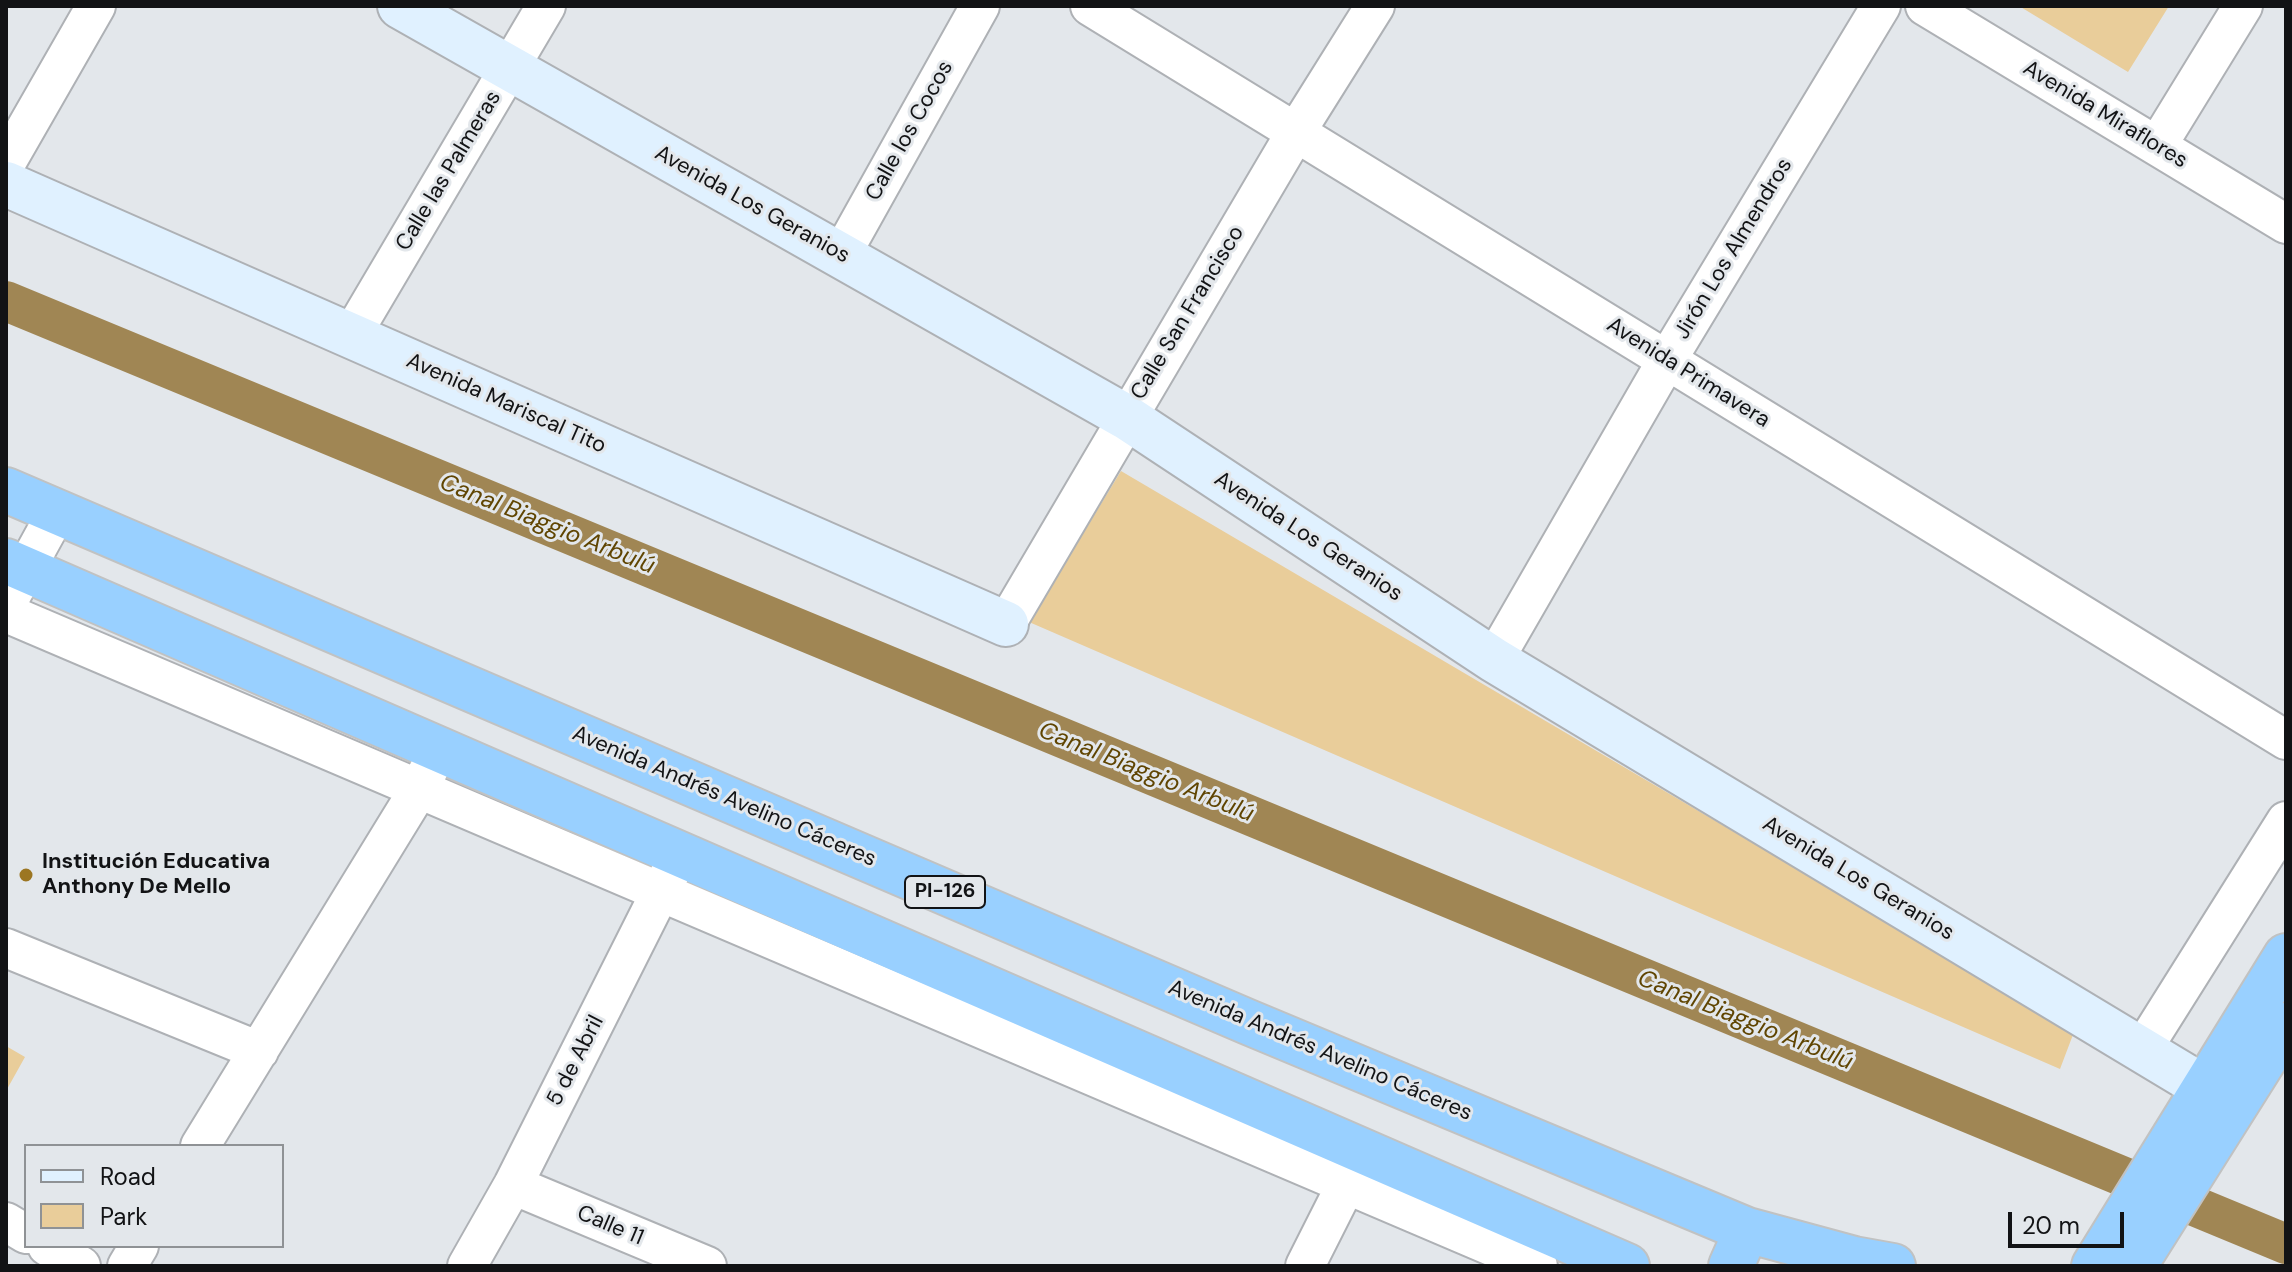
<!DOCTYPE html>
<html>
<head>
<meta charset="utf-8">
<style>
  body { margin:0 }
  #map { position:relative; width:2292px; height:1272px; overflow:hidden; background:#e3e7eb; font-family:"DM Sans",sans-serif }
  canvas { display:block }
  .frame { position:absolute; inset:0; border:8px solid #121315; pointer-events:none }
  .legend { position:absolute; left:24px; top:1144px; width:260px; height:104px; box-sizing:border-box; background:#e3e7eb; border:2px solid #8f9295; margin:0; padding:10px 14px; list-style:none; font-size:24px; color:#121315 }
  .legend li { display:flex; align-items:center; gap:16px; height:40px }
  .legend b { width:40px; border:2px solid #8f9295 }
  .scale { position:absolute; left:2008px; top:1212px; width:116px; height:36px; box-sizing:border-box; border:4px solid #121315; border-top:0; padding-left:10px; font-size:24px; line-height:28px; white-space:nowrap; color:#121315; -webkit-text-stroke:6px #e3e7eb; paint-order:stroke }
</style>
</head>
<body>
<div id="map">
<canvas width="2292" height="1272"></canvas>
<div class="frame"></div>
<ul class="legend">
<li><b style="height:10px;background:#e0f1ff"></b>Road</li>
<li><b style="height:22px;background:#e9cd9a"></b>Park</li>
</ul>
<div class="scale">20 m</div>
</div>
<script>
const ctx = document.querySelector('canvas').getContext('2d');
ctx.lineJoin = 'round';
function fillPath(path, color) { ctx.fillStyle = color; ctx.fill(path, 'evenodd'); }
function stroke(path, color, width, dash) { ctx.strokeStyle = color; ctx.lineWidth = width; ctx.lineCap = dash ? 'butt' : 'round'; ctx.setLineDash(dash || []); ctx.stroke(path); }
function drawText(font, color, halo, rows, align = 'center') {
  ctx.font = font + ' "DM Sans",sans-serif'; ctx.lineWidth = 6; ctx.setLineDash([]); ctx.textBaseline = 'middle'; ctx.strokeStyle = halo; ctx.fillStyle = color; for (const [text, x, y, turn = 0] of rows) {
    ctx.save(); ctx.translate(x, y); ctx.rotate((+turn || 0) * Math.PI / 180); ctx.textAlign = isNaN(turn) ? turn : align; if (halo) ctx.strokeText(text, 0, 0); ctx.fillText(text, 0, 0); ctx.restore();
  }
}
const green = new Path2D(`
  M2019,6H2169L2128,72Z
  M1121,471L2074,1032L2060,1069L1029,622Z
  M6,1046L25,1057L6,1091Z`);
const canal = new Path2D(`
  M6,301L2286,1244`);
const street = new Path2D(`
  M1090,6L2286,740
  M1925,6L2286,224
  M2157,146L2243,6
  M6,163L96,6
  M841,255L980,6
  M351,336L546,6
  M12,594L57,512
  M6,613L1538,1266
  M1006,624L1296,132L1375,6
  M1494,660L1667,360L1881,6
  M6,948L259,1051
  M2142,1050L2286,821
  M200,1146L419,789L429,769
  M513,1185L707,1266
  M6,1222L26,1234
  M47,1246L81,1266
  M127,1266L139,1246
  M467,1266L513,1185L671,871
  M1305,1266L1358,1161`);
const secondary = new Path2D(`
  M400,6L1126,417L1494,660L2205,1088
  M6,184L1006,624`);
const highway = new Path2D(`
  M6,490L1248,1022L1747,1230L1854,1259L1893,1266
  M6,561L1627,1266
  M1731,1266L1747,1230
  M2094,1266L2286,956
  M2134,1266L2286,1025`);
const markers = [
  [26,875,8,"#9c7622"]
];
const shields = [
  [945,892,80]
];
const shieldNames = [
  ["PI-126",945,892]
];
const streetNames = [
  ["Avenida Miraflores",2105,115,31],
  ["Calle los Cocos",910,131,-61],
  ["Calle las Palmeras",449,171,-59],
  ["Avenida Los Geranios",752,205,29],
  ["Jirón Los Almendros",1734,249,-59],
  ["Calle San Francisco",1188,313,-59],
  ["Avenida Primavera",1688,373,32],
  ["Avenida Mariscal Tito",506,404,24],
  ["Avenida Los Geranios",1308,537,33],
  ["Avenida Andrés Avelino Cáceres",724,797,23],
  ["Avenida Los Geranios",1858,879,31],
  ["Avenida Andrés Avelino Cáceres",1320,1051,23],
  ["5 de Abril",576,1061,-63],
  ["Calle 11",610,1226,23]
];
const poiNames = [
  ["Institución Educativa",42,862],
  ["Anthony De Mello",42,887]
];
const waterNames = [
  ["Canal Biaggio Arbulú",547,525,22],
  ["Canal Biaggio Arbulú",1146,773,22],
  ["Canal Biaggio Arbulú",1745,1021,22]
];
fillPath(green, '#e9cd9a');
stroke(canal, '#a08654', 40);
stroke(street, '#aeb1b5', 42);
stroke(secondary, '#aeb1b5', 48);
stroke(highway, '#c1c2c2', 48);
stroke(street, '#fff', 38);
stroke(secondary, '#e0f1ff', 44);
stroke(highway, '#99d0ff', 44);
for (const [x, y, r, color] of markers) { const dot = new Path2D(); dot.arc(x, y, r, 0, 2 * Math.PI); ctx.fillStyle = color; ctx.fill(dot); stroke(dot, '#e3e7eb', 3); }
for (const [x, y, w] of shields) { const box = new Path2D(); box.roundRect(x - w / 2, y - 16, w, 32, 6); ctx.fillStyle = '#e3e7eb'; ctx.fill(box); stroke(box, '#121315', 2); }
drawText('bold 20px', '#121315', null, shieldNames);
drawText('22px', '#121315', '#e3e7eb', streetNames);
drawText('bold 22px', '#121315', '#e3e7eb', poiNames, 'left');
drawText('italic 24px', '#604502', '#e3e7eb', waterNames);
</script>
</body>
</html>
